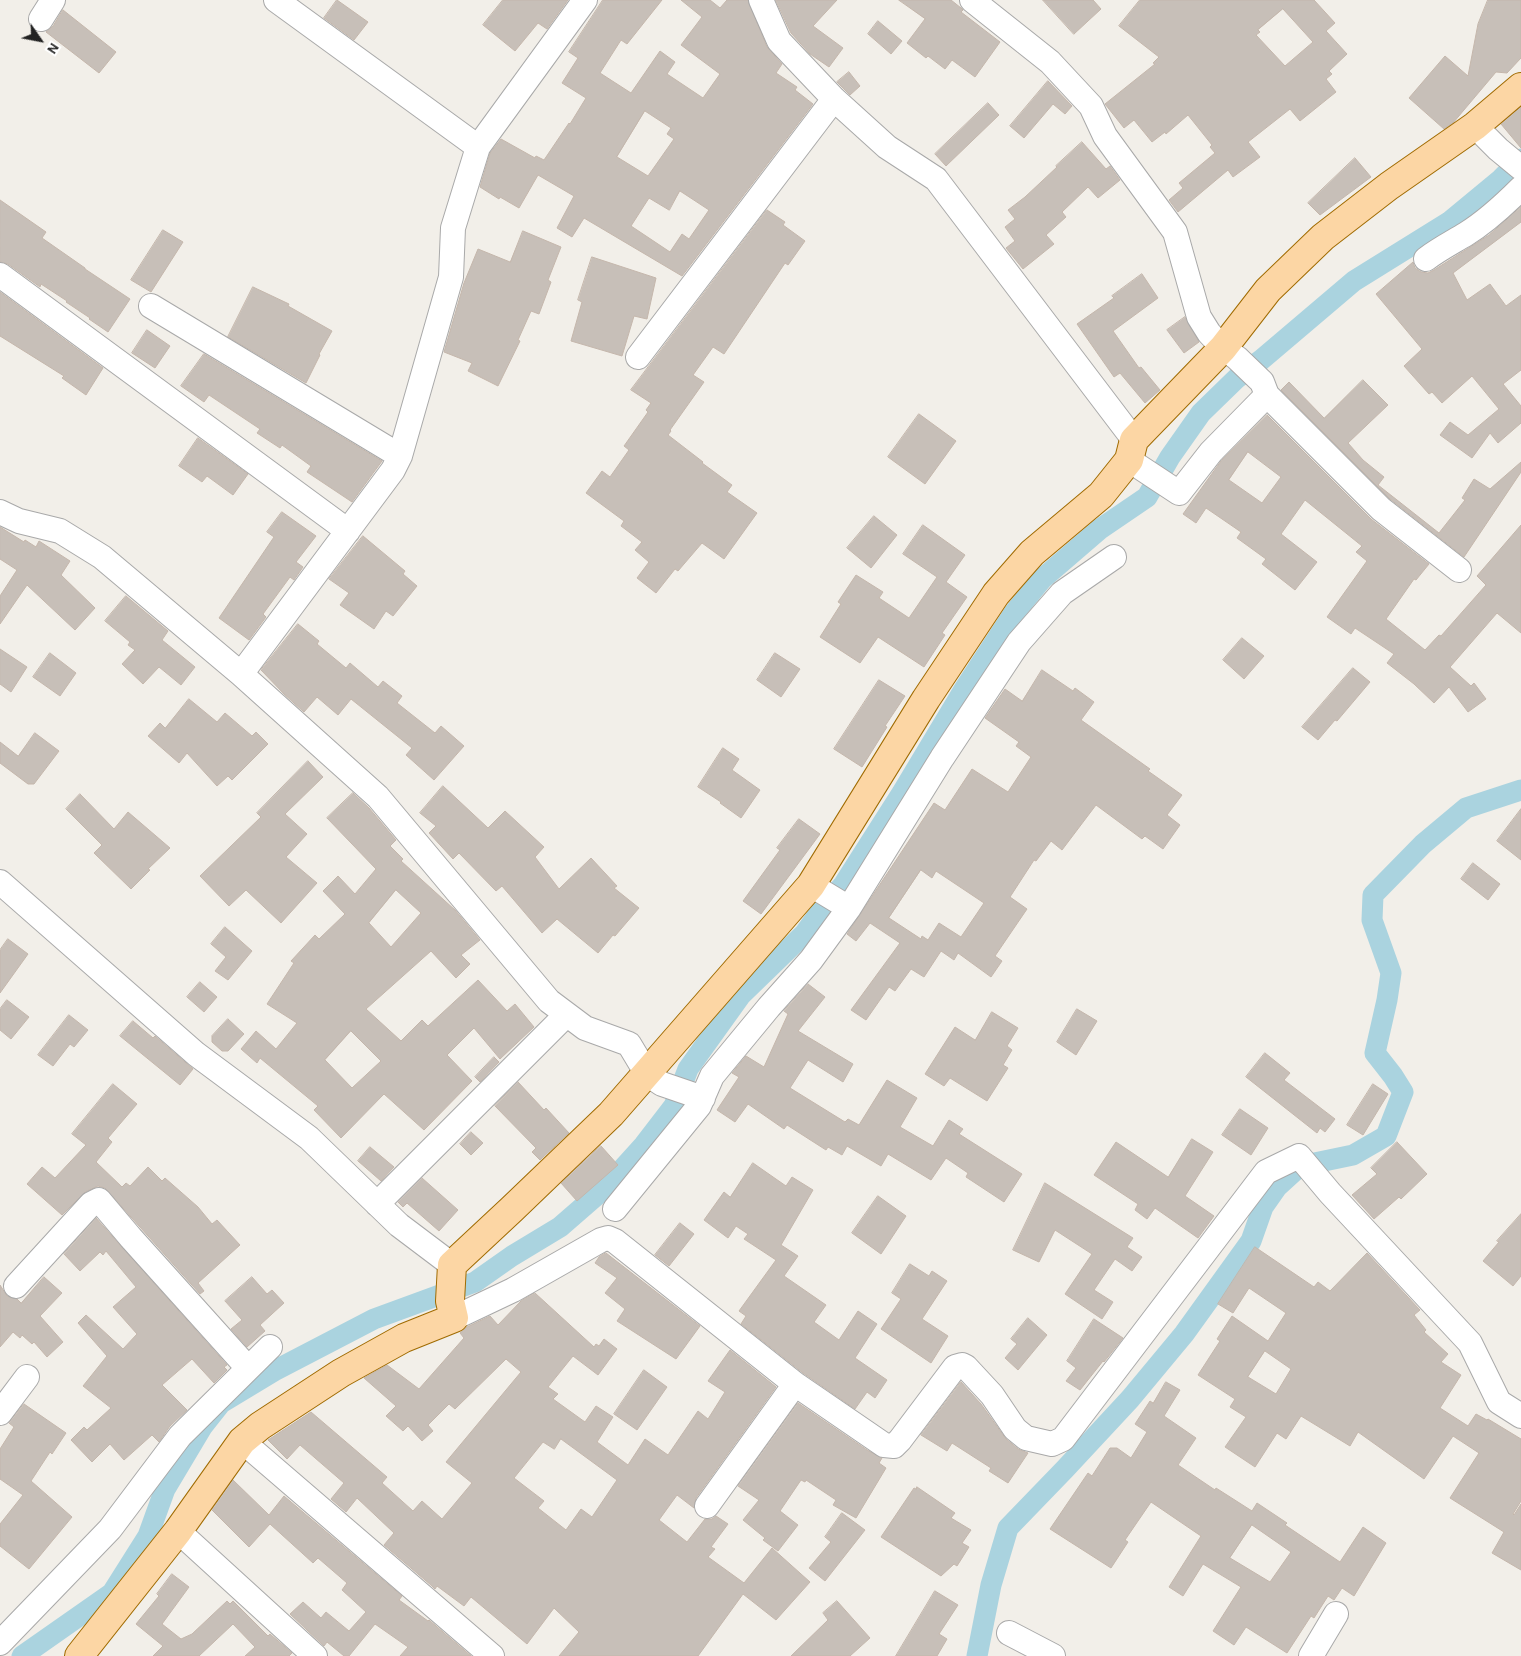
<!DOCTYPE html>
<html>
<head>
<meta charset="utf-8">
<style>
  body { margin:0 }
  #map { position:relative; width:1521px; height:1656px; overflow:hidden; background:#f2efe9; font-family:Karla,sans-serif }
  canvas { display:block }
  .north { position:absolute; left:15px; top:15px; width:50px; height:50px; -webkit-text-stroke:4px #fff; paint-order:stroke; rotate:123deg; font-size:14px; font-weight:700; line-height:20px; text-align:center; color:#222 }
  .north::after { content:''; display:block; margin:auto; width:18px; height:22px; background:#222; clip-path:polygon(50% 0,100% 100%,50% 72%,0 100%) }
</style>
</head>
<body>
<div id="map">
<canvas width="1521" height="1656"></canvas>
<div class="north">N</div>
</div>
<script>
const ctx = document.querySelector('canvas').getContext('2d');
ctx.lineJoin = 'round';
function stroke(path, color, width, dash) { ctx.strokeStyle = color; ctx.lineWidth = width; ctx.lineCap = dash ? 'butt' : 'round'; ctx.setLineDash(dash || []); ctx.stroke(path); }
function fillPath(path, color) { ctx.fillStyle = color; ctx.fill(path, 'evenodd'); }
const canal = new Path2D(`
  M22,1656L112,1593L148,1536L165,1489L202,1427L221,1403L274,1371L374,1319L475,1282L512,1256L560,1227L606,1187L644,1145L674,1106L688,1069L741,995L805,933L821,911L844,884L902,793L965,688L1014,613L1042,579L1100,529L1147,497L1170,457L1201,413L1237,378L1261,360L1354,281L1449,222L1501,179L1521,159
  M977,1656L991,1585L1008,1528L1065,1469L1130,1399L1184,1334L1251,1241L1263,1207L1277,1187L1300,1166L1353,1155L1386,1136L1403,1092L1393,1076L1375,1053L1387,1000L1391,973L1372,920L1373,895L1423,844L1466,808L1521,790`);
const building = new Path2D(`
  M337,0L368,22L354,40L324,18Z
  M503,0H568L547,29L538,23L515,51L483,25Z
  M603,0H662L627,44L621,40L600,73L631,93L660,51L675,62L667,74L703,98L720,74L681,45L702,17L681,0H710L720,8L727,0H748L767,47L782,64L776,73L797,87L795,90L813,104L682,276L584,218L572,237L557,228L574,196L538,175L519,208L500,197L499,199L480,187L490,153L501,139L535,158L536,156L544,160L569,123L570,124L586,98L562,83L578,58L569,52ZM645,111L671,128L667,134L674,139L648,176L617,157ZM680,191L709,210L689,239L682,234L670,252L631,226L649,198L669,210Z
  M776,0H837L813,26L843,48L829,67L810,54L791,33Z
  M899,0H951L961,8L963,10L961,12L1000,42L975,77L952,60L945,69L928,56L926,58L907,43L925,19Z
  M1043,0H1093L1101,9L1074,34Z
  M1140,0H1314L1335,23L1326,31L1347,54L1329,71L1332,74L1326,79L1336,92L1300,121L1290,109L1248,142L1260,157L1233,177L1228,170L1178,212L1169,200L1183,188L1179,183L1215,153L1210,147L1212,145L1188,115L1166,134L1165,132L1152,142L1134,120L1124,128L1105,104L1155,64L1153,63L1159,57L1119,26ZM1283,9L1313,42L1285,66L1256,35L1260,32L1258,30Z
  M1488,0H1521V58L1507,73L1496,72L1453,123L1444,129L1409,98L1445,56L1468,76L1478,24Z
  M63,10L116,52L99,73L46,32L53,26Z
  M878,21L902,41L891,54L868,34Z
  M849,72L860,86L850,95L837,82Z
  M1048,81L1072,106L1065,114L1053,104L1024,138L1010,126Z
  M988,103L999,115L946,166L935,154Z
  M1521,107V148L1501,124Z
  M1082,142L1106,169L1110,166L1120,180L1098,198L1088,187L1062,212L1066,217L1046,235L1054,244L1023,269L1006,248L1015,241L1005,227L1015,219L1008,210L1025,197L1057,167L1056,166Z
  M1355,158L1371,177L1320,215L1308,203Z
  M0,200L46,232L42,238L85,268V269L130,299L108,332L89,319L90,318L66,302L67,301L41,284L40,287L8,264L0,262Z
  M1521,207V222L1453,273L1467,300L1490,284L1506,306L1521,295V370L1503,384L1521,406V423L1498,443L1490,433L1472,458L1440,435L1450,422L1468,435L1499,409L1472,376L1442,403L1432,392L1429,394L1404,366L1422,349L1376,294L1413,262L1415,268L1421,272L1428,273L1434,270L1489,235Z
  M767,210L785,222L783,225L805,241L788,265L785,263L724,354L713,347L693,375L704,382L670,430L671,431L668,435L703,462L702,463L732,485L727,492L757,513L724,559L702,543L678,571L675,569L656,593L637,578L649,562L635,550L642,542L621,526L624,521L586,493L602,471L610,477L629,450L624,446L648,412L646,410L651,403L631,390Z
  M163,230L183,242L151,292L131,280Z
  M523,231L561,247L548,280L551,282L539,314L531,311L518,340L520,341L498,386L468,371L472,363L444,352L464,283L478,249L510,262Z
  M592,257L656,278L647,319L634,316L622,356L571,341L582,302L578,300Z
  M1142,274L1158,298L1113,331L1139,368L1141,367L1160,390L1145,403L1120,373L1114,377L1077,324L1114,298L1112,296Z
  M253,287L289,304L288,306L332,331L319,354L320,355L306,383L228,337Z
  M0,292L103,368L86,395L62,378L64,376L0,336Z
  M1185,317L1199,342L1184,353L1167,330Z
  M147,330L170,346L155,368L132,353Z
  M204,354L382,461L352,502L307,472L311,466L282,445L280,448L257,433L260,429L209,395L204,402L181,386Z
  M1363,380L1388,405L1348,443L1363,460L1384,477L1378,485L1439,533L1465,500L1462,498L1474,479L1490,489L1521,462V472L1464,557L1390,499L1281,390L1289,382L1324,418Z
  M919,414L956,441L925,484L888,457Z
  M1267,415L1371,519L1429,564L1416,580L1414,579L1386,619L1425,650L1439,635L1441,636L1486,585L1477,576L1521,525V633L1497,613L1450,667L1471,686L1474,683L1486,699L1468,712L1449,687L1434,703L1414,684L1387,663L1394,654L1355,628L1351,634L1327,617L1367,561L1356,552L1362,546L1305,500L1281,534L1317,562L1295,590L1262,564L1266,559L1237,538L1241,532L1206,508L1196,523L1183,514L1221,461ZM1248,452L1281,477L1262,503L1229,480Z
  M198,438L248,474L233,495L207,476L202,482L179,466Z
  M282,512L316,536L296,562L303,567L294,580L290,577L263,614L266,617L249,640L219,618L274,537L267,532Z
  M874,516L897,535L871,568L847,548Z
  M923,525L965,555L946,582L967,597L942,633L945,635L924,667L878,637L860,663L820,637L841,604L838,602L856,575L883,592L879,598L909,618L937,577L903,554Z
  M0,527L24,542L25,540L36,547L39,541L70,561L61,575L95,608L75,630L27,585L0,624V596L17,570L0,559Z
  M363,536L405,571L403,574L417,586L393,616L386,611L374,629L340,605L349,593L329,579Z
  M126,596L168,631L162,640L195,667L181,685L159,667L143,684L122,664L135,650L128,645L130,642L105,621Z
  M298,624L319,641L317,644L346,668L350,663L378,687L383,681L402,696L397,703L435,733L441,726L464,746L434,780L406,755L412,748L351,699L338,715L317,697L304,712L284,694L261,670Z
  M1242,638L1264,656L1244,679L1223,660Z
  M0,649L27,667L11,692L0,684Z
  M50,653L76,673L60,696L33,677Z
  M775,653L800,669L781,697L757,680Z
  M1353,668L1370,682L1337,721L1335,720L1318,740L1302,727Z
  M1042,670L1073,691L1075,688L1094,702L1081,720L1150,769L1148,771L1182,795L1167,815L1180,825L1163,849L1145,836L1142,839L1096,805L1062,850L1051,841L1036,861L1034,860L1010,897L1027,909L995,956L1002,961L991,977L958,953L954,960L941,951L924,977L911,969L895,991L889,987L866,1020L851,1010L900,943L870,923L856,941L847,934L934,803L945,810L972,769L1008,792L1031,757L1016,746L1019,742L985,718L1005,689L1022,701ZM921,870L932,878L936,871L984,903L961,937L939,923L928,940L922,936L921,939L889,918Z
  M879,680L905,696L885,726L887,727L862,767L834,749Z
  M189,699L217,722L225,713L252,736L256,732L268,744L232,780L228,776L217,786L187,753L179,763L148,736L160,723L165,728Z
  M35,733L59,751L34,784H28L0,763V742L18,756Z
  M723,748L739,759L732,770L760,790L741,818L720,803L721,802L698,787Z
  M308,761L323,777L285,814L307,834L286,857L317,883L281,923L246,890L229,906L200,876L261,817L257,813Z
  M443,786L488,828L505,811L544,847L535,857L559,889L591,858L617,886L614,888L639,908L615,936L613,935L598,953L557,919L542,933L502,886L496,891L459,853L453,859L429,833L436,826L420,813Z
  M353,793L369,808L396,840L390,846L403,859L401,861L455,910L480,940L461,955L470,964L456,978L431,951L366,1009L401,1041L422,1020L428,1026L478,980L507,1011L515,1004L534,1027L500,1059L474,1028L447,1055L472,1081L424,1130L384,1094L341,1138L314,1110L318,1106L260,1058L257,1063L241,1049L256,1031L276,1049L297,1023L267,1004L294,963L291,961L315,935L319,939L345,914L323,891L338,876L355,894L376,869L327,818ZM396,890L421,913L391,947L369,923ZM351,1031L381,1061L352,1088L325,1060Z
  M80,794L114,829L128,812L170,848L148,869L150,870L131,889L94,853L102,845L66,809Z
  M1521,809V860L1497,841Z
  M799,819L820,834L761,914L743,901L780,850L777,848Z
  M1473,863L1500,884L1488,900L1461,879Z
  M225,927L252,951L228,980L215,971L226,957L211,944Z
  M8,939L28,954L0,993V950Z
  M200,982L217,997L204,1012L187,997Z
  M808,984L825,997L798,1031L853,1064L843,1082L808,1060L790,1088L845,1122L848,1119L859,1125L887,1080L917,1098L900,1127L933,1146L949,1120L963,1129L959,1134L1022,1174L1004,1202L966,1177L968,1173L946,1158L931,1180L888,1154L881,1166L847,1146L842,1155L828,1147L826,1150L787,1125L784,1129L748,1104L735,1122L717,1110L739,1077L732,1073L746,1056L764,1067L788,1014L784,1011Z
  M7,1000L29,1017L11,1039L0,1030V1009Z
  M1077,1009L1097,1021L1076,1055L1057,1042Z
  M992,1012L1018,1028L1007,1046L1012,1050L1003,1065L1008,1068L987,1101L950,1078L944,1086L925,1074L955,1027L975,1040Z
  M69,1015L88,1030L74,1047L70,1044L53,1066L38,1055Z
  M228,1019L244,1034L228,1051H222L212,1042V1036Z
  M133,1021L153,1038L155,1036L193,1069L180,1085L120,1036Z
  M1265,1053L1290,1073L1284,1080L1335,1119L1325,1132L1320,1128L1317,1133L1246,1077Z
  M494,1057L499,1062L480,1082L475,1077Z
  M518,1082L544,1110L546,1108L569,1133L540,1160L532,1152L536,1148L495,1106Z
  M113,1084L137,1104L108,1138L112,1142L96,1162L122,1187L126,1183L130,1186L148,1167L162,1181L165,1178L198,1207L212,1224L217,1220L240,1245L198,1283L204,1291L200,1294L105,1188L98,1186L85,1192L62,1215L27,1184L42,1167L55,1178L86,1145L72,1134Z
  M1373,1084L1388,1094L1363,1135L1347,1125Z
  M1240,1109L1268,1128L1251,1155L1222,1135Z
  M471,1132L483,1143L471,1155L460,1144Z
  M1192,1139L1213,1152L1185,1196L1214,1216L1198,1238L1155,1208L1147,1219L1135,1210L1138,1204L1094,1175L1116,1142L1168,1177Z
  M1397,1142L1427,1174L1401,1199L1399,1197L1374,1219L1352,1195L1377,1174L1371,1168Z
  M601,1146L618,1165L577,1201L561,1183Z
  M370,1147L394,1167L381,1181L358,1161Z
  M753,1163L786,1186L792,1177L813,1190L781,1245L798,1256L784,1276L826,1305L814,1322L839,1340L858,1311L877,1324L855,1358L887,1380L875,1398L867,1392L855,1409L803,1373L741,1324L746,1316L739,1311L776,1260L744,1239L748,1234L736,1226L728,1238L704,1220L724,1192L730,1197Z
  M422,1178L458,1210L439,1231L407,1203L403,1207L398,1202Z
  M1045,1183L1133,1238L1127,1247L1142,1257L1132,1271L1115,1259L1094,1290L1113,1302L1102,1319L1065,1294L1092,1254L1055,1230L1039,1262L1013,1250Z
  M878,1196L906,1216L881,1254L852,1233Z
  M1521,1214V1276L1513,1286L1483,1261L1499,1242L1497,1241Z
  M96,1218L227,1365L224,1367L227,1370L214,1383L192,1359L162,1385L187,1410L170,1426L159,1442L152,1435L124,1460L110,1444L92,1462L71,1440L84,1427L87,1430L111,1408L83,1386L107,1356L78,1323L86,1315L123,1349L137,1334L113,1307L136,1287L106,1251L103,1255L100,1252L80,1271L64,1254Z
  M680,1223L694,1234L669,1266L655,1255Z
  M1255,1247L1314,1287L1318,1282L1330,1291L1367,1253L1420,1310L1414,1315L1426,1330L1424,1332L1448,1354L1441,1362L1461,1375L1440,1408L1468,1426L1476,1414L1487,1420L1488,1419L1521,1439V1501L1513,1514L1514,1515L1521,1504V1570L1492,1553L1504,1532L1450,1498L1479,1453L1453,1436L1424,1479L1358,1432L1350,1446L1301,1416L1286,1439L1277,1433L1255,1467L1225,1447L1246,1417L1230,1407L1235,1399L1198,1375L1220,1341L1217,1339L1232,1316L1268,1341L1286,1313L1249,1288L1233,1313L1218,1304ZM1265,1351L1291,1369L1276,1394L1248,1377Z
  M606,1253L700,1326L676,1359L617,1321L625,1309L605,1293L617,1278L595,1263L599,1257Z
  M910,1264L929,1276L932,1271L947,1281L922,1319L948,1336L931,1363L881,1329L901,1299L892,1293Z
  M44,1277L62,1293L40,1316L63,1342L47,1357L34,1342L32,1344L22,1335L20,1338L13,1332L0,1347V1285L7,1296L17,1299L21,1303Z
  M252,1277L267,1294L272,1290L284,1303L260,1325L265,1331L247,1347L231,1329L242,1320L225,1301Z
  M535,1293L594,1347L596,1344L599,1346L604,1339L617,1349L598,1375L573,1356L548,1387L558,1394L553,1399L585,1422L596,1406L613,1417L597,1442L628,1465L645,1439L668,1455L698,1411L708,1419L725,1392L708,1381L730,1350L776,1387L696,1498L694,1508L677,1495L659,1520L687,1542L705,1519H712L716,1516L728,1524L711,1547L715,1549L708,1557L744,1583L772,1548L810,1582L776,1620L743,1594L698,1656H559L579,1632L554,1608L527,1644L471,1597L464,1606L437,1586L435,1589L432,1586L384,1545L394,1533L357,1498L346,1512L331,1499L344,1483L300,1445L287,1459L268,1440L311,1412L387,1477L382,1483L413,1511L422,1501L442,1519L472,1483L446,1462L521,1372L506,1359L455,1409L449,1404L428,1425L433,1431L422,1441L408,1426L403,1431L386,1416L396,1406L364,1378L387,1365L419,1389L464,1338L460,1333L467,1327L490,1316L498,1325L521,1301ZM561,1439L617,1480L592,1517L581,1509L566,1530L538,1508L544,1501L514,1478L543,1442L554,1449Z
  M1028,1318L1047,1335L1018,1370L1005,1358L1017,1344L1011,1339Z
  M1094,1319L1123,1338L1104,1362L1103,1361L1080,1390L1066,1381L1076,1368L1067,1361Z
  M644,1370L667,1387L637,1430L614,1414Z
  M961,1382L981,1404L1006,1439L1018,1449L1028,1453L1008,1483L989,1471L991,1468L952,1443L947,1451L921,1435Z
  M1166,1382L1180,1390L1164,1416L1196,1438L1178,1465L1215,1490L1216,1488L1252,1511L1257,1503L1287,1523L1285,1525L1340,1562L1363,1527L1386,1543L1354,1596L1342,1588L1334,1600L1328,1596L1314,1618L1311,1616L1287,1653L1246,1627L1234,1645L1213,1631L1241,1587L1203,1564L1183,1596L1169,1587L1201,1536L1151,1502L1125,1540L1128,1542L1111,1568L1050,1529L1088,1473L1092,1476L1110,1448H1117L1131,1458L1147,1432L1135,1424L1150,1401L1153,1403ZM1252,1525L1291,1552L1270,1582L1230,1558Z
  M798,1403L867,1450L882,1458L879,1463L886,1468L856,1518L833,1505L836,1500L806,1480L805,1482L801,1480L780,1511L798,1525L778,1551L763,1540L765,1538L743,1520L759,1500L738,1486Z
  M24,1404L66,1433L52,1454L50,1452L31,1481L72,1517L29,1569L0,1546V1524L23,1495L0,1479V1449L14,1427L9,1423Z
  M233,1480L269,1515L284,1496L402,1596L399,1600L428,1621L429,1620L471,1656H400L408,1647L375,1624L349,1656H344L327,1642L324,1646L290,1614L303,1602L321,1618L326,1612L349,1631L366,1612L342,1590L347,1583L318,1558L313,1563L270,1524L249,1547L212,1510Z
  M917,1487L955,1513L951,1518L971,1530L962,1543L969,1547L957,1566L954,1564L941,1576L881,1537L914,1488L916,1489Z
  M842,1513L865,1530L825,1581L809,1568L831,1542L825,1537Z
  M172,1574L189,1587L162,1624L181,1639L192,1634L227,1601L230,1604L233,1601L268,1636L270,1634L292,1653L289,1656H245L255,1647L233,1624L199,1656H153L163,1646L136,1624L159,1596L157,1594Z
  M935,1591L958,1605L939,1634L947,1639L937,1656H896Z
  M837,1601L870,1638L850,1656H791L828,1620L823,1613Z`);
const minor = new Path2D(`
  M276,0L478,147
  M761,0L779,41L834,99L887,147L936,179L1134,440
  M972,0L1050,62L1091,106L1105,136L1175,232L1199,317L1209,333L1223,348L1237,358L1262,382L1267,395L1381,509L1459,570
  M41,19L53,0
  M1475,126L1498,149L1521,168
  M1426,259C1439,249 1453,242 1466,234C1487,221 1504,205 1521,188
  M0,275L348,531
  M151,306L400,456
  M638,357L834,99
  M1129,460L1179,493L1211,452L1267,395
  M0,512L19,521L60,531L102,557L241,674L378,797L549,1001L585,1028L629,1044L647,1074L662,1084L703,1098
  M241,674L393,470L400,456L451,277L453,228L478,147L585,0
  M0,882L196,1054L309,1138L399,1225L452,1265
  M811,885L849,908
  M377,1204L566,1015
  M615,1209L699,1106L712,1076L769,1007L811,960L849,908L942,758L1019,642L1062,593L1114,557
  M16,1286L91,1204L99,1200L131,1238L247,1367
  M454,1318L513,1290L601,1240L608,1238L615,1241L795,1384L884,1445L894,1446L900,1440L955,1367L962,1365L966,1367L992,1395L1015,1429L1026,1438L1052,1444L1063,1439L1266,1172L1299,1156L1330,1193L1470,1343L1499,1402L1521,1416
  M0,1413L27,1377
  M242,1441L492,1656
  M707,1506L795,1384
  M178,1531L315,1656
  M1009,1633L1053,1656
  M0,1643L110,1529L180,1436L270,1347
  M1311,1656L1336,1614`);
const major = new Path2D(`
  M79,1656L178,1531L242,1441L260,1426L341,1373L404,1338L454,1318L450,1301L452,1265L512,1209L611,1114L811,885L926,699L996,594L1032,553L1101,495L1129,460L1134,440L1223,348L1268,290L1323,237L1389,186L1475,126L1521,87`);
stroke(canal, '#aad3df', 21);
fillPath(building, '#c7bfb8');
stroke(building, '#c4b6ab', 1);
stroke(minor, '#a9a9a9', 26);
stroke(major, '#a06b00', 30);
stroke(minor, '#fff', 24);
stroke(major, '#fcd6a4', 28);
</script>
</body>
</html>
